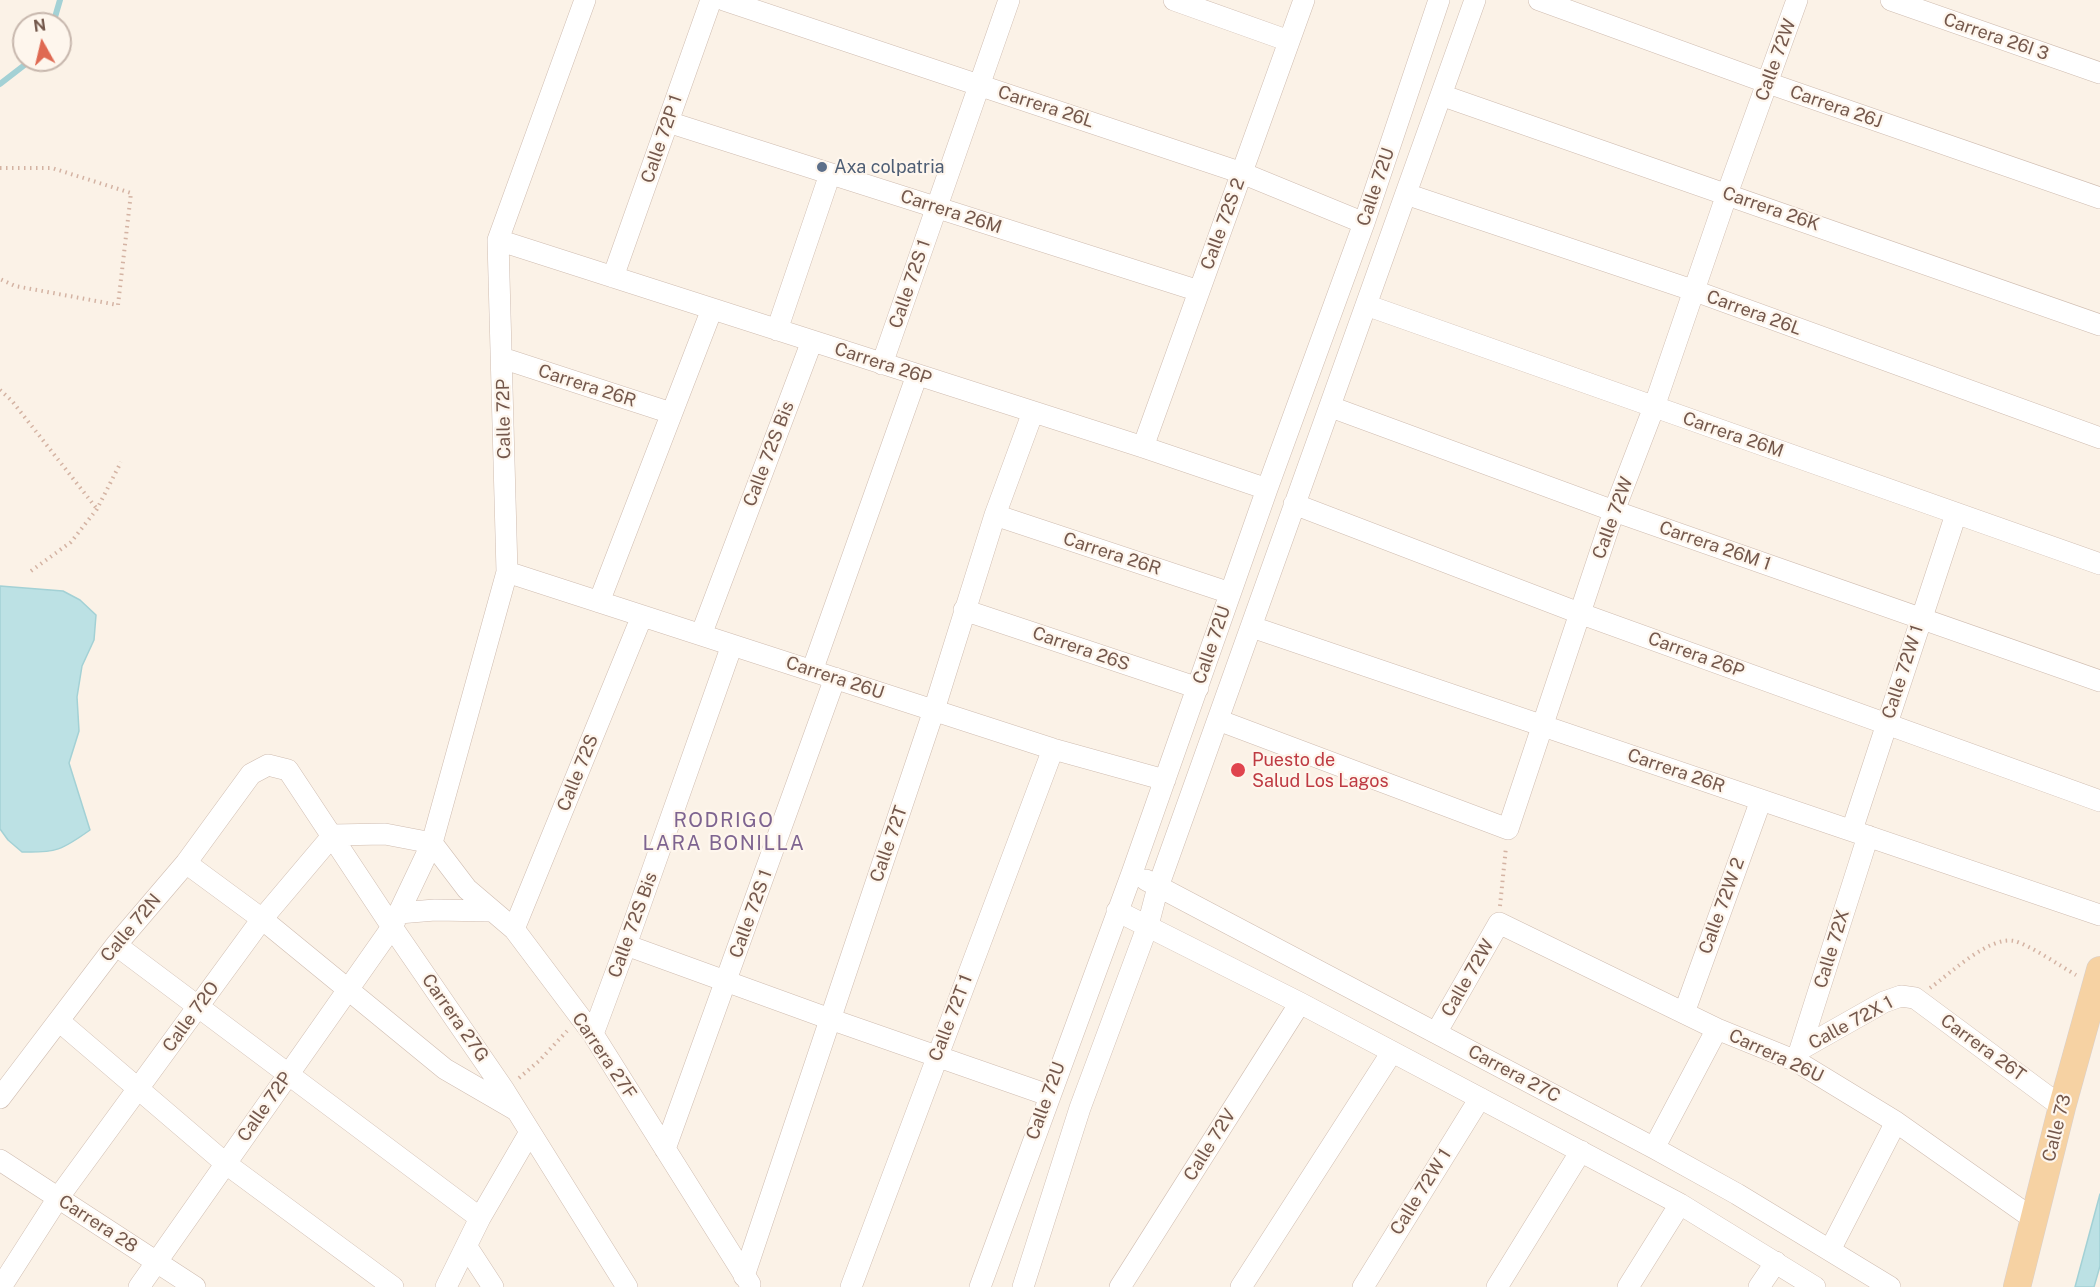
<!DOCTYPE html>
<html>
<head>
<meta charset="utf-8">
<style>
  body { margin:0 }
  #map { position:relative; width:2100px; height:1287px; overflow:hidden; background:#fbf2e7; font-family:"Public Sans",sans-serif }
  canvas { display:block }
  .north { position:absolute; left:12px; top:12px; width:60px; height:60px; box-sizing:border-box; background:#fef6ed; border:2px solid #c7b7ad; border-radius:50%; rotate:352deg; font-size:16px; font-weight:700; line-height:24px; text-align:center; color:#74584c }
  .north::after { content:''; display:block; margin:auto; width:21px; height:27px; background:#df6952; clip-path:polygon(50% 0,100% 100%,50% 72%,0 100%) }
</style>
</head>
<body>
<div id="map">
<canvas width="2100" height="1287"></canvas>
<div class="north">N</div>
</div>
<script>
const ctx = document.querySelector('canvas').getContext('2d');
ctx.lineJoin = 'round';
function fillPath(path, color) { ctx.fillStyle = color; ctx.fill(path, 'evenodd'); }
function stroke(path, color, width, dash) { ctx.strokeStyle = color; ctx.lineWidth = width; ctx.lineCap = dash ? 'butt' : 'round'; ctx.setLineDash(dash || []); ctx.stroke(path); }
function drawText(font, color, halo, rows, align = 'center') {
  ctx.font = font + ' "Public Sans",sans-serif'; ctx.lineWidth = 4.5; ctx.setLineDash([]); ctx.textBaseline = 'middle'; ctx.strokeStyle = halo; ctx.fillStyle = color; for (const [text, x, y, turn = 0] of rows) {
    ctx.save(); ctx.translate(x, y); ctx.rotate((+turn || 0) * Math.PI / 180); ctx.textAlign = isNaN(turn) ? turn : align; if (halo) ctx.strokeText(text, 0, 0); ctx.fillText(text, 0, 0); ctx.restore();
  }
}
const water = new Path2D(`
  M0,586L63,591L80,600L96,615L94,640L82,666L77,697L79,731L69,763L90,830C62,850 56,853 22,852L8,840L0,829Z
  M2100,1194V1266L2094,1287H2075Z`);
const stream = new Path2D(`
  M53,24L60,0
  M0,84L31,60`);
const path = new Path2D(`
  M0,168H52L131,193L118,305L15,286L0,279
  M0,390L12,401L97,509
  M31,571L71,542L97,509L121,462
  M1500,906L1506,847
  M1930,988C1951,973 1989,936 2014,941C2028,944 2062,967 2076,975
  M519,1078L539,1061L567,1031`);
const minor = new Path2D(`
  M724,0L1242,173L1364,223
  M1174,0L1289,41
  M1539,0L1768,83L2100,198
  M1891,0L2100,73
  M1441,95L2100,325
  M668,122L1199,291
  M1406,194L1695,291L2100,438
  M498,240L1143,447L1267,489
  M613,277L711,0
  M1366,305L2100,564
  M777,330L830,174
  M502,358L671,413
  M882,364L1009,0
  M1331,407L1614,511L2100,681
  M1143,447L1304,0
  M1294,504L1579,613L2100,801
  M995,515L1230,593
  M507,572L1053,749L1165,780
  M599,602L712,309
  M964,610L1198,688
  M1252,627L2100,915
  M701,635L812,341
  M812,671L917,375
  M1218,720L1508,829L1614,511L1654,407L1727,194L1797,0
  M1852,830L1956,514
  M432,843L467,889L514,929L593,1034L750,1284
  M186,863L262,919L445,1069L514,1109
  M1146,880L1654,1148L1737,1194L1890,1287
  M1117,911L1300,1003L1680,1204L1815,1287
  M399,913L435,910L491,911
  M514,929L642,616
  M116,945L480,1218
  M626,945L830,1019L1048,1095
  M1684,1013L1761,800
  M59,1021L225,1163L393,1287
  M1436,1033L1499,923L1717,1029L1796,1061L1896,1122L2035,1220
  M593,1034L626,945L732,645
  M1801,1049L1884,1002L1901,996L1915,998L2062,1107
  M1798,1056L1868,836
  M0,1098L116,945L186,863L251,774L268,765L288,770L392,927L504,1090L627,1287
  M1654,1148L1717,1029
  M665,1149L835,678
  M0,1160L195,1287
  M467,1247L493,1287
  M1830,1250L1896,1122
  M744,1276L934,710L995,515L1033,412
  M1,1287L58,1198L262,919L333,835L385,834L432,843
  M139,1287L392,927L432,843L507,572L498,240L585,0
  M446,1287L480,1218L530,1132
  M851,1287L1053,749
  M980,1287L1132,873L1267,489L1364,223L1439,0
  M1023,1287L1080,1108L1148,925L1158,887L1475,0
  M1120,1287L1300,1003
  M1241,1287L1392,1052
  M1363,1287L1480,1098
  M1497,1287L1581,1151
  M1628,1287L1680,1204
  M1759,1287L1776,1262`);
const major = new Path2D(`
  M2017,1287L2062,1107L2100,970`);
const markers = [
  [822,167,6,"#5c6f8a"],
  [1238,770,8,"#e0444e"]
];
const streetNames = [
  ["Carrera 26I 3",1996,37,19],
  ["Calle 72W",1776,60,-70],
  ["Carrera 26L",1046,107,18],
  ["Carrera 26J",1836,107,19],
  ["Calle 72P 1",662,139,-71],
  ["Calle 72U",1376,187,-71],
  ["Carrera 26K",1771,209,19],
  ["Carrera 26M",951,212,18],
  ["Calle 72S 2",1223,224,-70],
  ["Calle 72S 1",910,284,-71],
  ["Carrera 26L",1754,313,20],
  ["Carrera 26P",883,364,18],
  ["Carrera 26R",587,386,18],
  ["Calle 72P",504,419,-91],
  ["Carrera 26M",1733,435,19],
  ["Calle 72S Bis",769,454,-69],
  ["Calle 72W",1613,518,-70],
  ["Carrera 26M 1",1715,546,19],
  ["Carrera 26R",1112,554,18],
  ["Calle 72U",1212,645,-71],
  ["Carrera 26S",1081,649,19],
  ["Carrera 26P",1696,655,20],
  ["Calle 72W 1",1903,672,-72],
  ["Carrera 26U",835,678,18],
  ["Carrera 26R",1676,771,19],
  ["Calle 72S",578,773,-68],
  ["Calle 72T",889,844,-71],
  ["Calle 72W 2",1722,906,-70],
  ["Calle 72S 1",751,914,-70],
  ["Calle 72S Bis",633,925,-70],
  ["Calle 72N",131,928,-50],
  ["Calle 72X",1832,949,-73],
  ["Calle 72W",1468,978,-60],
  ["Calle 72O",191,1017,-54],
  ["Carrera 27G",455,1018,55],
  ["Calle 72T 1",951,1018,-69],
  ["Calle 72X 1",1851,1023,-28],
  ["Carrera 26T",1983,1048,36],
  ["Carrera 27F",604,1056,56],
  ["Carrera 26U",1776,1056,25],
  ["Carrera 27C",1514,1074,28],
  ["Calle 72U",1046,1101,-70],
  ["Calle 72P",265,1107,-55],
  ["Calle 73",2057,1128,-76],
  ["Calle 72V",1210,1145,-58],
  ["Calle 72W 1",1421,1192,-58],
  ["Carrera 28",98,1224,33]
];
const serviceNames = [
  ["Axa colpatria",834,167]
];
const healthNames = [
  ["Puesto de",1252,760],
  ["Salud Los Lagos",1252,781]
];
const neighbourhoodNames = [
  ["RODRIGO",724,821],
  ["LARA BONILLA",724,844]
];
fillPath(water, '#bce1e4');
stroke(water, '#a3d1d5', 1.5);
stroke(stream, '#a3d1d5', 6);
stroke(minor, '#cfbcb0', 22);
stroke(major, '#d8d0cd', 28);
stroke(path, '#d4b3a3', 4, [1.5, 4.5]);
stroke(minor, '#fff', 21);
stroke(major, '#f6d2a3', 27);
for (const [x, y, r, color] of markers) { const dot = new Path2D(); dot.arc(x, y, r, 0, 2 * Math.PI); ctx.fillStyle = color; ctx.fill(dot); stroke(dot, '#fef6ed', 2); }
drawText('18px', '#74584c', '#fef6ed', streetNames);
drawText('18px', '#4e5e75', '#fef6ed', serviceNames, 'left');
drawText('18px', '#be3a42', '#fef6ed', healthNames, 'left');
ctx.letterSpacing = '1.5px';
drawText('20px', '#7e6490', '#fef6ed', neighbourhoodNames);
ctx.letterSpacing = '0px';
</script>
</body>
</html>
